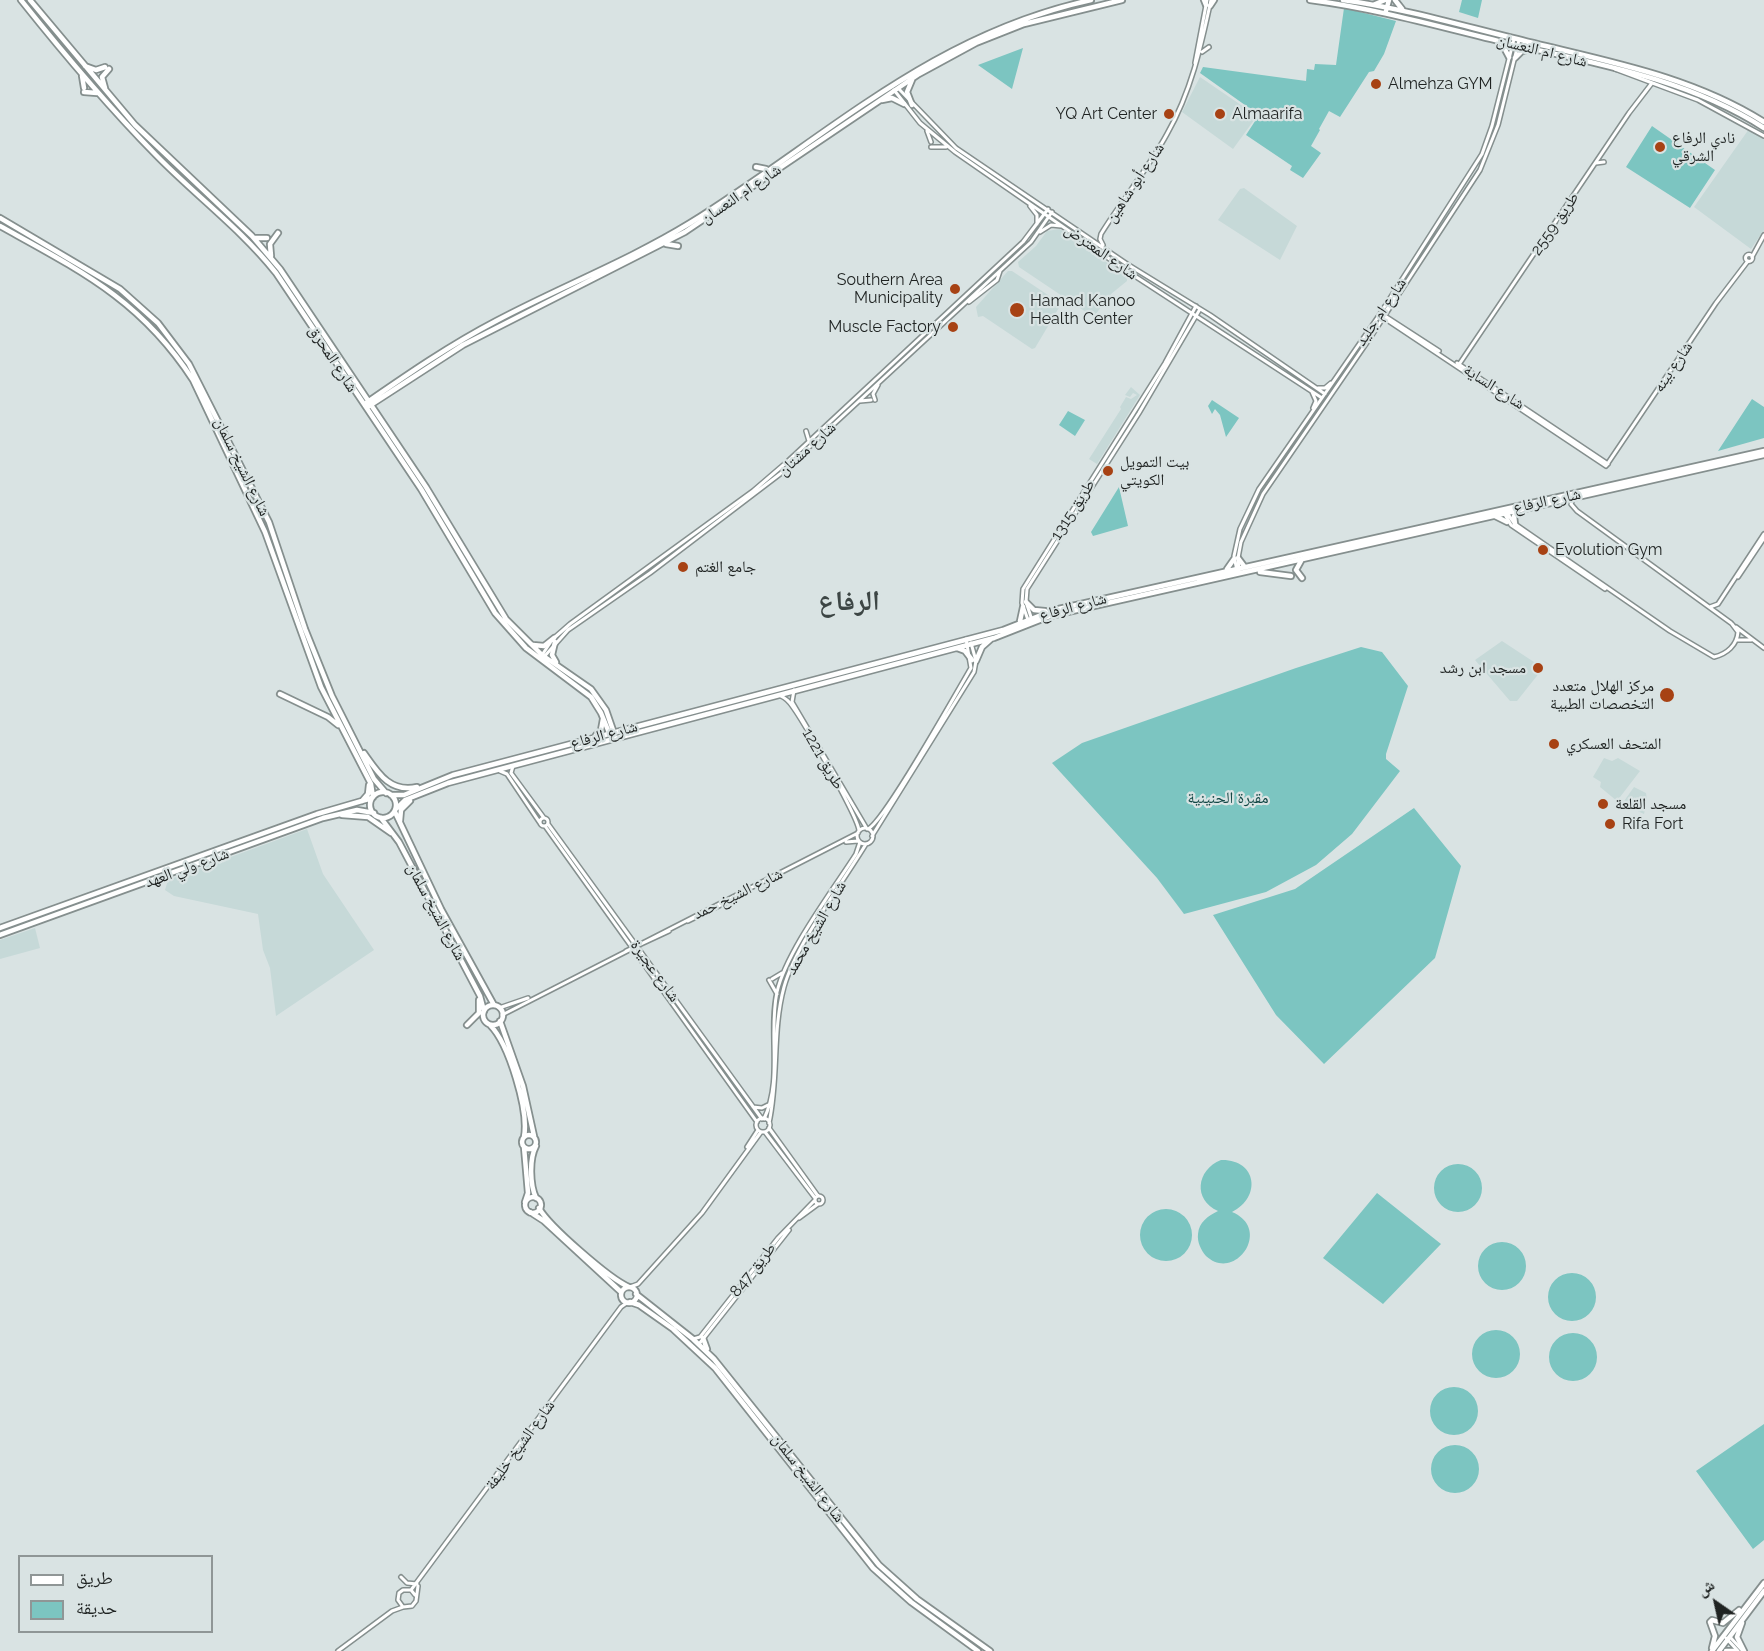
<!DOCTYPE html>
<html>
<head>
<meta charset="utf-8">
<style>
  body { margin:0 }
  #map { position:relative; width:1764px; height:1651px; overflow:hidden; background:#d9e3e3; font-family:Raleway,"Noto Naskh Arabic",sans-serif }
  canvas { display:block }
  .legend { position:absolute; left:18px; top:1555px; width:195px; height:78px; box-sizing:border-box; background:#d9e3e3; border:2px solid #8f9696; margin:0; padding:8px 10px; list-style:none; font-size:18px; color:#1f2322 }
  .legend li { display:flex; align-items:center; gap:12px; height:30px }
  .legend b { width:30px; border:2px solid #8f9696 }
  .north { position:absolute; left:1686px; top:1573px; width:60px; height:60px; -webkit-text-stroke:4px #d9e3e3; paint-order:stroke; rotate:326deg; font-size:16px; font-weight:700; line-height:24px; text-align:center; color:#1f2322 }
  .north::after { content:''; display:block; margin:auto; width:21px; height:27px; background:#1f2322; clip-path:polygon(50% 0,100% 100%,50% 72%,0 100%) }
</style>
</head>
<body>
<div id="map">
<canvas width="1764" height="1651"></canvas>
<ul class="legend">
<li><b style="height:8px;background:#fff"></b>طريق</li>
<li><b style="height:16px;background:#7cc5c1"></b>حديقة</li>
</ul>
<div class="north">ش</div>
</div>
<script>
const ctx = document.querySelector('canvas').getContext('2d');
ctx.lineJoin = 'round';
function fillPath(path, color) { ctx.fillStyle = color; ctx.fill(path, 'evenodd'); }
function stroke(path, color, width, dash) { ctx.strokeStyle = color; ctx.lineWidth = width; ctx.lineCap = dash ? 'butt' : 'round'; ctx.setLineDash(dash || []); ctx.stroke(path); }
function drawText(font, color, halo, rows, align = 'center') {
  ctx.font = font + ' Raleway,"Noto Naskh Arabic",sans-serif'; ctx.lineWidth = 4.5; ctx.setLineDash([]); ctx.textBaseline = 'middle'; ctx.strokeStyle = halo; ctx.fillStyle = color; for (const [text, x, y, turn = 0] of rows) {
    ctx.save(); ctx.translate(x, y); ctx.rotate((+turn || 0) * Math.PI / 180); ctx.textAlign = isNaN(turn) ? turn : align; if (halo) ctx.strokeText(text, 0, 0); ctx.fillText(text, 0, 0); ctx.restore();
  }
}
const built = new Path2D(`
  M1200,77L1257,116L1233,149L1182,112Z
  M1749,129L1764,140V230L1751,249L1694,207Z
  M1244,188L1297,226L1280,260L1218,220L1240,189Z
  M1060,229L1127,277V281L1111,294L1095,315L1092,316L1019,267L1018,262L1036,246L1047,231Z
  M1008,271H1012L1060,303V306L1035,348L1032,349L983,316L978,317L976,307Z
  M1131,387L1140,395L1097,464L1089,459L1121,409L1120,407L1126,397L1131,399L1137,395L1133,393L1130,397L1125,395Z
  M1502,641L1537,664L1534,668L1540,672L1517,701H1510L1475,660Z
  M1604,758L1612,761L1618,758L1640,771L1617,801L1600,787L1601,782L1593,777Z
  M1634,787L1646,793L1647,801L1644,814L1622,804Z
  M307,829L323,874L374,950L276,1016L270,968L263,950L258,914L174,896L165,890L168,880Z
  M35,928L40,948L0,959V940Z`);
const green = new Path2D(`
  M1462,0H1482L1478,18L1459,12Z
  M1344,8L1396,21L1384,54L1374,71L1369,72L1340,117L1329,111L1319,129L1320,130L1311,146L1321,153L1303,178L1290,170L1292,166L1246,135L1259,115L1200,73L1203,67L1306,81L1307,69L1314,70L1315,64L1336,65Z
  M1023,48L1012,89L978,65Z
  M1652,126L1715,170L1690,208L1626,167Z
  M1752,399L1764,407V438L1718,451Z
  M1212,400L1239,418L1226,437L1220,415L1215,409L1212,414L1208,406Z
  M1068,411L1085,420L1075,436L1059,425Z
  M1119,487L1128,526L1093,536L1091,532Z
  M1361,647L1382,652L1408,686L1386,754V759L1400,771L1352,834L1316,865L1266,892L1184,914L1157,878L1052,763L1082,743L1296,668Z
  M1414,808L1461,866L1435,958L1324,1064L1276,1015L1213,915L1295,889Z
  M1221,1160C1257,1159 1262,1197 1232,1212C1273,1229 1235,1283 1206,1256C1201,1250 1197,1242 1198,1234C1199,1222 1208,1216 1218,1211C1193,1200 1196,1170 1221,1160Z
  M1434 1188a24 24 0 1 1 48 0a24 24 0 1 1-48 0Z
  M1377,1193L1441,1244L1383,1304L1323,1258Z
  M1140 1235a26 26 0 1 1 52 0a26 26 0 1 1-52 0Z
  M1478 1266a24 24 0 1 1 48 0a24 24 0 1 1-48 0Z
  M1548 1297a24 24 0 1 1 48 0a24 24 0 1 1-48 0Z
  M1472 1354a24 24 0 1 1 48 0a24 24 0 1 1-48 0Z
  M1549 1357a24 24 0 1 1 48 0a24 24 0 1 1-48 0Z
  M1430 1411a24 24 0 1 1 48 0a24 24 0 1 1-48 0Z
  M1764,1424V1540L1753,1549L1696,1471Z
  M1431 1469a24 24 0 1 1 48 0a24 24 0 1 1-48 0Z`);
const minor = new Path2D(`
  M1202,52L1209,47
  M1195,63L1207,0
  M1615,69L1698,100L1764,136
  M898,88L956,148L1127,264L1210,315L1325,394
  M894,90L920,123L955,152L1124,269L1322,398
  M927,131L931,142
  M931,147H946
  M1596,163L1604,162
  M1030,206L1037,215V224
  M1040,232L1051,225L1061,226
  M1103,245L1100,239L1101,234C1122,200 1148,169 1167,134C1191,92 1201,47 1211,0
  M1745.5 258a3.5 3.5 0 1 1 7 0a3.5 3.5 0 1 1-7 0Z
  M1752,257L1764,235
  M969,302L997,280L1000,271
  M1383,316L1400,288
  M1385,316L1439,351
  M1384,318L1606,466L1716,303L1748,261
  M1457,363L1608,464
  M1458,366L1629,113L1652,83
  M1318,388H1325L1331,383
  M1312,392L1316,401L1313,408
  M875,400L873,394L878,385
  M860,401L871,400
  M806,431L809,441
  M1573,499L1571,504L1577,511L1731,623
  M1504,513L1511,525L1605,589
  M1507,513L1515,524L1670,631L1714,657C1727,654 1737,645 1738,632L1732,624
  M1239,570L1238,558L1241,542L1263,494L1370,338L1480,170L1498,125L1519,40
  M1237,571L1234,556L1240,529L1259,489L1378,317L1482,154L1492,126L1514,39
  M1738,577L1764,538
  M1710,607L1718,604L1764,534
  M1028,620L1022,603L1023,589L1165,363L1196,306
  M1032,620L1026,602L1027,589L1139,413L1200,309
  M1736,627L1764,648
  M554,638L570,624L753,491L788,461L1023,242L1048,209
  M1737,640H1751
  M542,655L550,643
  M543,658L568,630L650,573L780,474L1031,242L1052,212
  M794,690L792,702L867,829
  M779,695C781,696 784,697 787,700C797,708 859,819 859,831
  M513,766L511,773L544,818
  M500,771L507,774L540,823
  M540 822a4 4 0 1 1 8 0a4 4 0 1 1-8 0Z
  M548,824L762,1119
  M545,826L757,1122
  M857 836a8 8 0 1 1 16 0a8 8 0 1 1-16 0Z
  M868,829C885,821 956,693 971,668L966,639
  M872,836L974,672L976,661L971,643
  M846,842L858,841
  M688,921L733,899
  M626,951L669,931
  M772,979L782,973
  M769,980L777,994
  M499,1008L528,998
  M502,1015L858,833
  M753,1107L762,1108L768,1105
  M756 1125a7 7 0 1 1 14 0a7 7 0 1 1-14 0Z
  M764,1119C783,1079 768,1034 777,992C786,952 833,890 856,854L860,842
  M769,1123C779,1078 772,1031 784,987C796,944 842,884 866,844
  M769,1128L818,1196
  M765,1132L815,1198
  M747,1147L758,1130
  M815 1200a4 4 0 1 1 8 0a4 4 0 1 1-8 0Z
  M799,1218L818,1204
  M630,1287L638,1284L702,1213L761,1132
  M693,1339L700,1337L778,1238L815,1200
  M699,1344L789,1230
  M401,1577L407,1583L417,1584
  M411,1590L621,1307L628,1302
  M415,1595L411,1590H403L399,1593L398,1600L403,1607L412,1606L416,1601L418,1586
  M1730,1637L1742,1650
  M1726,1638L1738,1651
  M338,1651L392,1611L403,1607`);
const major = new Path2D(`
  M21,0C64,54 108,106 156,155C195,195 241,229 276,273L421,489L495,613L526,648L591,697L601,713L610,735
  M30,0L135,125L252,236L280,269L426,487L506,619L542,655L591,689L606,710L614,733
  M1204,0L1206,5
  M1310,0C1380,9 1447,29 1515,45C1600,64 1689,80 1764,128
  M1343,0C1401,8 1456,24 1513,38C1599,60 1688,74 1764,122
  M1395,0L1402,9
  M1373,5L1385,0
  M1210,6L1214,0
  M1386,11L1389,0
  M1501,42L1509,57
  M1515,58L1522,51L1531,49
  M85,66L96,70L105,67
  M82,76L84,88
  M912,80L907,92L912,105
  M105,88L102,77L109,69
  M84,92L97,93
  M882,100L892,98L904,104
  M756,167L766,169
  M0,218L120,289L158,323L189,364L269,522L305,629L332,696L374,779L386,793
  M0,226C81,271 141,300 193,380L265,532L321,687L371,784L373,797
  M254,238H267
  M666,244L678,246
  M271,256L270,244L278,233
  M366,403C408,374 450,345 496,321C560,287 628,261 690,223C825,139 930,35 1091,0
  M369,406L463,345L685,232L919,74L976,43L1024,24L1122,0
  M1495,516L1507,522
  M1515,524L1514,516L1517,512
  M1238,558L1244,566
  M1301,561L1296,570L1302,578
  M1227,569L1234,559
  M1260,572L1291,576
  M1199,581L1237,570
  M1026,602L1034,610L1045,611
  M1020,621L1023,607
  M555,642L552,655L556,662
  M533,645L544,646L554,638
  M957,648L965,651L972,660
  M976,661L982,647L991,639
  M280,694L328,717L338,725
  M596,735L601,730L603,719
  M364,753C378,773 390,793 417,787
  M370 805a13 13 0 1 1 26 0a13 13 0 1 1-26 0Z
  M391,795H404L453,775L1003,630L1054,610L1764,451
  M362,801L368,794L369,785
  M396,809L405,800L448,783L994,638L1050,616L1764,455
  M395,812L441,909L494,1005
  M342,815L368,817L391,833
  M381,818L399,842L480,996L484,1011
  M400,821L401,810L410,801
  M0,928L317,814L372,798
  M0,935L323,818L357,810L374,813
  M483 1015a10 10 0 1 1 20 0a10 10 0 1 1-20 0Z
  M500,1021L523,1086L534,1136
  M467,1025L479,1013V1000
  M490,1025C509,1044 529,1111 524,1137
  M522 1142a7 7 0 1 1 14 0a7 7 0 1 1-14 0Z
  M536,1146C529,1159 530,1185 536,1198
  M524,1147L528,1193L525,1202
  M525 1205a8 8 0 1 1 16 0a8 8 0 1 1-16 0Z
  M539,1208C549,1226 610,1279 629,1287
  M530,1212L544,1221L621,1292
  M621 1295a8 8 0 1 1 16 0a8 8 0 1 1-16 0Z
  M636,1294L693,1339L714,1359L879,1565L917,1599L990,1651
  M630,1302L639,1305L673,1329L715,1368L873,1568L911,1602L978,1651
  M703,1338L707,1349
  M1742,1623L1737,1637L1744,1651
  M1712,1648L1715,1636L1710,1622L1712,1620L1723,1623L1739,1610
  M1712,1651L1764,1583
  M1719,1651L1764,1591
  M1726,1651H1735`);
const markers = [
  [1376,84,6,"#a74214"],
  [1169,114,6,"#a74214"],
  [1220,114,6,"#a74214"],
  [1660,147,6,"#a74214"],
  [955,289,6,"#a74214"],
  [1017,310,8,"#a74214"],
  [953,327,6,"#a74214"],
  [1108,471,6,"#a74214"],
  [1543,550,6,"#a74214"],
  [683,567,6,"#a74214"],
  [1538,668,6,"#a74214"],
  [1667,695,8,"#a74214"],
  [1554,744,6,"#a74214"],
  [1603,804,6,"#a74214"],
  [1610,824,6,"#a74214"]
];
const streetNames = [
  ["شارع ام النعسان",1542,51,14],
  ["شارع أبو شاهين",1135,183,-56],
  ["شارع ام النعسان",741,194,-34],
  ["طريق 2559",1555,224,-56],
  ["شارع المعترض",1101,252,35],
  ["شارع ام جليد",1381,312,-56],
  ["شارع المحرق",333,359,57],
  ["شارع بينه",1673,367,-56],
  ["شارع الساية",1494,387,33],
  ["شارع مشتان",807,449,-42],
  ["شارع الشيخ سلمان",242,467,64],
  ["شارع الرفاع",1547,501,-12],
  ["طريق 1315",1073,510,-58],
  ["شارع الرفاع",1073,607,-15],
  ["شارع الرفاع",604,735,-15],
  ["طريق 1221",823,759,60],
  ["شارع ولي العهد",187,868,-20],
  ["شارع الشيخ حمد",738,894,-26],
  ["شارع الشيخ سلمان",436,912,62],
  ["شارع الشيخ محمد",816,928,-60],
  ["شارع عجيرة",655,971,54],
  ["طريق 847",753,1270,-52],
  ["شارع الشيخ خليفة",520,1445,-54],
  ["شارع الشيخ سلمان",808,1478,52]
];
const poiNames = [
  ["Almehza GYM",1388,84],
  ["YQ Art Center",1157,114,"right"],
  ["Almaarifa",1232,114],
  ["نادي الرفاع",1672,138],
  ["الشرقي",1672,156],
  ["Southern Area",943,280,"right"],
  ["Municipality",943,298,"right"],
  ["Hamad Kanoo",1030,301],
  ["Health Center",1030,319],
  ["Muscle Factory",941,327,"right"],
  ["بيت التمويل",1120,462],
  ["الكويتي",1120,480],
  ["Evolution Gym",1555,550],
  ["جامع الغتم",695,567],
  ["مسجد ابن رشد",1526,668,"right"],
  ["مركز الهلال متعدد",1654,686,"right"],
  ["التخصصات الطبية",1654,704,"right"],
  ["المتحف العسكري",1566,744],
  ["مسجد القلعة",1615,804],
  ["Rifa Fort",1622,824]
];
const parkNames = [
  ["مقبرة الحنينية",1228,798]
];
const townNames = [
  ["الرفاع",849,602]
];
fillPath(built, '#c6d9d8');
fillPath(green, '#7cc5c1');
stroke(minor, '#858f8e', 6);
stroke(major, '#858f8e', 8);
stroke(minor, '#fff', 3);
stroke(major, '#fff', 4.5);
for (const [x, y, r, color] of markers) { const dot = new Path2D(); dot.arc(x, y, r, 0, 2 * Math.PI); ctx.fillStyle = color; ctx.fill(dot); stroke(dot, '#d9e3e3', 2); }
drawText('16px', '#1f2322', '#d9e3e3', streetNames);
drawText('16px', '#1f2322', '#d9e3e3', poiNames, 'left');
drawText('16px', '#114745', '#d9e3e3', parkNames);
drawText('bold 28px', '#3d4645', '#d9e3e3', townNames);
</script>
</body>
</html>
